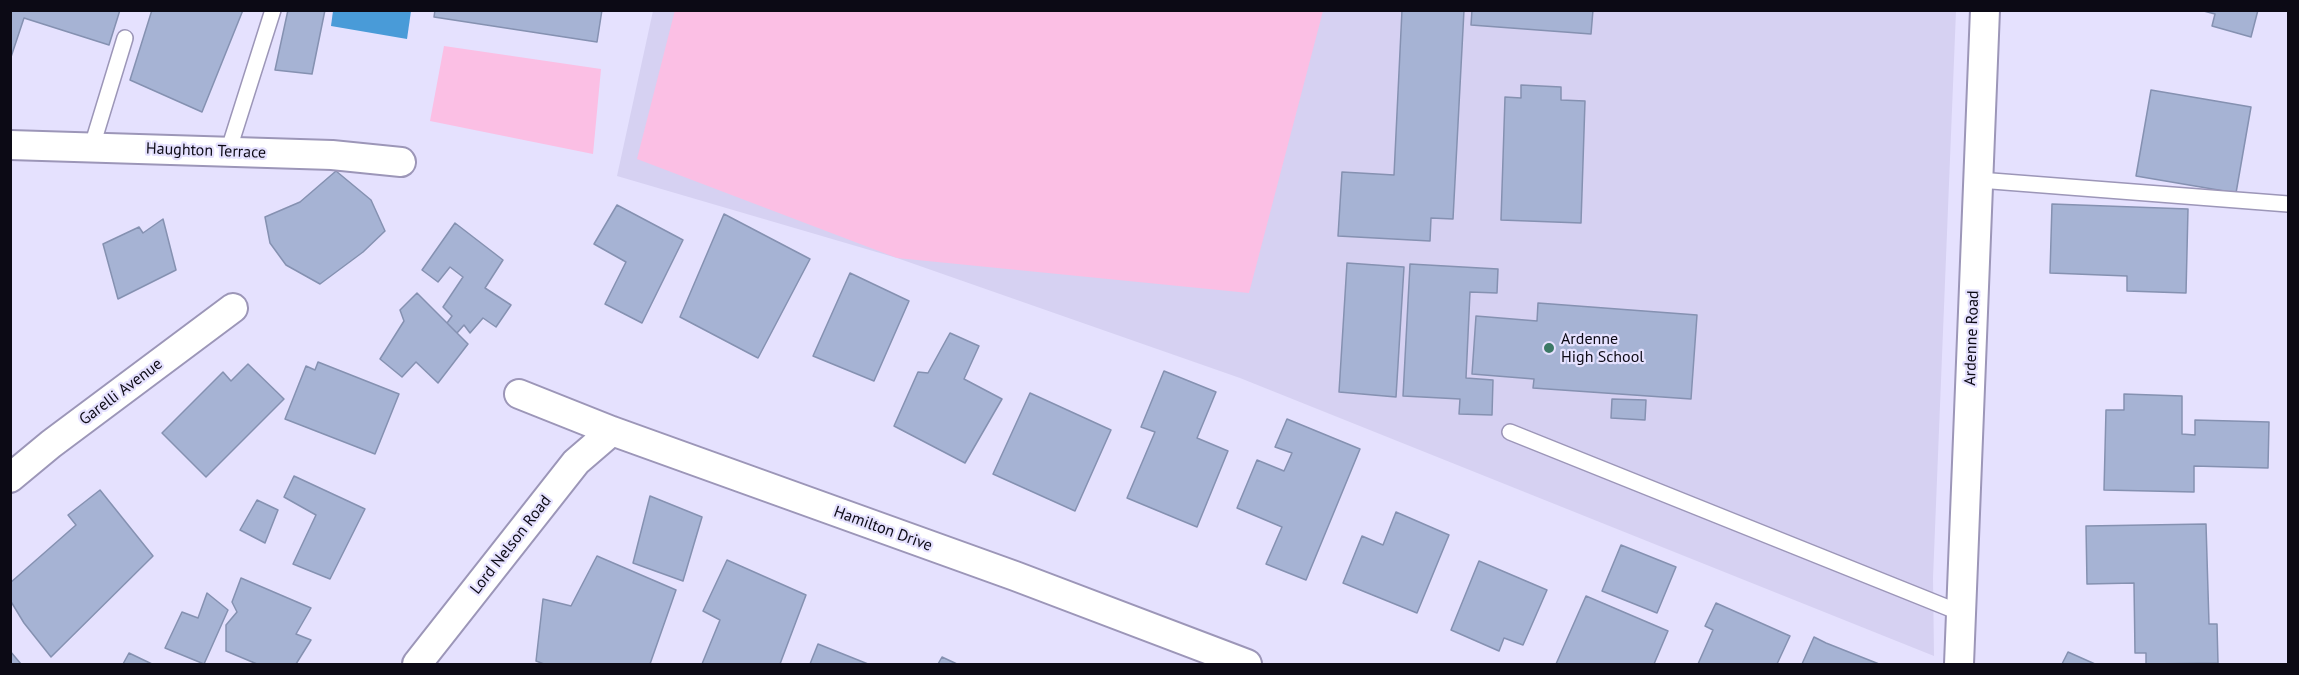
<!DOCTYPE html>
<html>
<head>
<meta charset="utf-8">
<style>
  body { margin:0 }
  #map { position:relative; width:2299px; height:675px; overflow:hidden; background:#e5e1fe; font-family:"PT Sans",sans-serif }
  canvas { display:block }
  .frame { position:absolute; inset:0; border:12px solid #0c0a15; pointer-events:none }
</style>
</head>
<body>
<div id="map">
<canvas width="2299" height="675"></canvas>
<div class="frame"></div>
</div>
<script>
const ctx = document.querySelector('canvas').getContext('2d');
ctx.lineJoin = 'round';
function fillPath(path, color) { ctx.fillStyle = color; ctx.fill(path, 'evenodd'); }
function stroke(path, color, width, dash) { ctx.strokeStyle = color; ctx.lineWidth = width; ctx.lineCap = dash ? 'butt' : 'round'; ctx.setLineDash(dash || []); ctx.stroke(path); }
function drawText(font, color, halo, rows, align = 'center') {
  ctx.font = font + ' "PT Sans",sans-serif'; ctx.lineWidth = 4.5; ctx.setLineDash([]); ctx.textBaseline = 'middle'; ctx.strokeStyle = halo; ctx.fillStyle = color; for (const [text, x, y, turn = 0] of rows) {
    ctx.save(); ctx.translate(x, y); ctx.rotate((+turn || 0) * Math.PI / 180); ctx.textAlign = isNaN(turn) ? turn : align; if (halo) ctx.strokeText(text, 0, 0); ctx.fillText(text, 0, 0); ctx.restore();
  }
}
const built = new Path2D(`
  M653,11H1956L1933,578L1934,656L1240,378L897,258L617,176Z`);
const green = new Path2D(`
  M675,10H1323V11L1249,293L897,258L637,159Z
  M444,46L601,69L593,154L430,121Z`);
const water = new Path2D(`
  M333,11H411L407,39L331,26Z`);
const building = new Path2D(`
  M10,10H120L109,45L24,18L10,60Z
  M152,10H243L202,112L130,80Z
  M288,10H325L312,74L275,70Z
  M435,10H602L597,42L434,17Z
  M1402,10H1464L1453,219L1431,218L1430,241L1338,236L1342,172L1394,175Z
  M1472,10H1593L1591,34L1471,25Z
  M2200,10H2258L2251,37L2212,26L2215,14Z
  M1521,85L1561,87V100L1585,101L1581,223L1501,220L1505,97L1521,98Z
  M2151,90L2251,107L2236,193L2136,176Z
  M336,171L371,200L385,231L363,252L320,284L286,265L270,243L265,217L300,202Z
  M2052,204L2188,209L2186,293L2127,291V276L2050,273Z
  M617,205L683,240L642,323L605,304L626,262L594,244Z
  M724,214L810,259L758,358L680,317Z
  M163,219L176,270L118,299L103,244L139,227L143,233Z
  M455,223L503,260L485,288L511,305L496,327L483,318L470,333L464,325L457,333L447,323L452,316L443,307L463,277L450,267L438,282L422,270Z
  M1347,263L1404,267L1396,397L1339,392Z
  M1410,264L1498,269L1497,293L1470,292L1466,378L1493,380L1492,415L1459,414L1460,399L1403,396Z
  M850,273L909,301L874,381L813,356Z
  M417,293L468,344L438,383L416,362L402,377L380,359L404,321L400,310Z
  M1538,303L1697,315L1691,399L1533,388L1534,379L1472,374L1476,316L1537,321Z
  M950,333L979,346L964,379L1002,399L965,463L894,426L918,372L928,373Z
  M318,362L399,394L375,454L285,419L306,366L315,370Z
  M248,364L284,399L206,477L162,433L223,372L231,381Z
  M1164,371L1216,392L1197,438L1228,451L1197,527L1127,498L1155,432L1141,427Z
  M1030,393L1111,430L1075,511L993,474Z
  M2124,394L2182,396V434L2195,435V420L2269,422L2268,468L2194,466V492L2104,490L2106,410H2124Z
  M1612,399L1646,400L1645,420L1611,418Z
  M1287,419L1360,449L1306,580L1266,564L1282,527L1237,508L1257,460L1284,471L1292,453L1275,447Z
  M294,476L365,509L330,579L293,564L316,515L284,497Z
  M100,490L153,556L51,657L24,623L10,600V583L76,525L68,515Z
  M650,496L702,517L683,581L633,563Z
  M257,500L278,510L265,543L240,530Z
  M1396,512L1449,535L1417,613L1343,583L1362,536L1383,545Z
  M2206,524L2209,624H2217L2218,663L2146,664V653H2135L2134,583L2087,584L2086,526Z
  M1621,545L1676,567L1657,613L1602,591Z
  M597,556L676,590L650,664H544L536,661L543,599L571,606Z
  M727,560L806,595L780,664H702L720,620L703,611Z
  M1479,561L1547,590L1523,645L1504,638L1499,651L1451,630Z
  M241,578L311,608L296,634L311,640L296,664H257L226,651V625L237,612L232,602Z
  M207,593L228,610L204,664L165,648L182,612L198,618Z
  M1586,596L1668,631L1654,664H1556Z
  M1716,603L1790,636L1777,664H1698L1713,630L1705,626Z
  M1814,637L1826,643L1879,664H1802Z
  M818,644L868,664H810Z
  M10,651L21,664H10Z
  M2068,652L2095,664H2062Z
  M129,653L152,664H123Z
  M942,657L957,664H938Z`);
const lane = new Path2D(`
  M92,146L125,38
  M228,152L273,10
  M1979,180L2288,204
  M1510,432L1961,613`);
const street = new Path2D(`
  M10,145L332,155L401,162
  M519,394L612,431L1015,576L1247,664
  M10,478L51,444L233,308
  M417,664L576,462L612,431
  M1959,664L1985,10`);
const markers = [
  [1549,348,6,"#3c7966"]
];
const streetNames = [
  ["Haughton Terrace",206,151,2],
  ["Ardenne Road",1972,338,-88],
  ["Garelli Avenue",121,392,-37],
  ["Hamilton Drive",883,529,20],
  ["Lord Nelson Road",511,545,-52]
];
const poiNames = [
  ["Ardenne",1561,339],
  ["High School",1561,357]
];
fillPath(built, '#d6d1f2');
fillPath(green, '#fbbfe4');
fillPath(water, '#499bd8');
fillPath(building, '#a6b3d4');
stroke(building, '#8591b1', 1.5);
stroke(lane, '#9c96b8', 18);
stroke(street, '#9c96b8', 32);
stroke(lane, '#fff', 15);
stroke(street, '#fff', 28);
for (const [x, y, r, color] of markers) { const dot = new Path2D(); dot.arc(x, y, r, 0, 2 * Math.PI); ctx.fillStyle = color; ctx.fill(dot); stroke(dot, '#e5e1fe', 2); }
drawText('16px', '#0c0a15', '#e5e1fe', streetNames);
drawText('16px', '#0c0a15', '#e5e1fe', poiNames, 'left');
</script>
</body>
</html>
